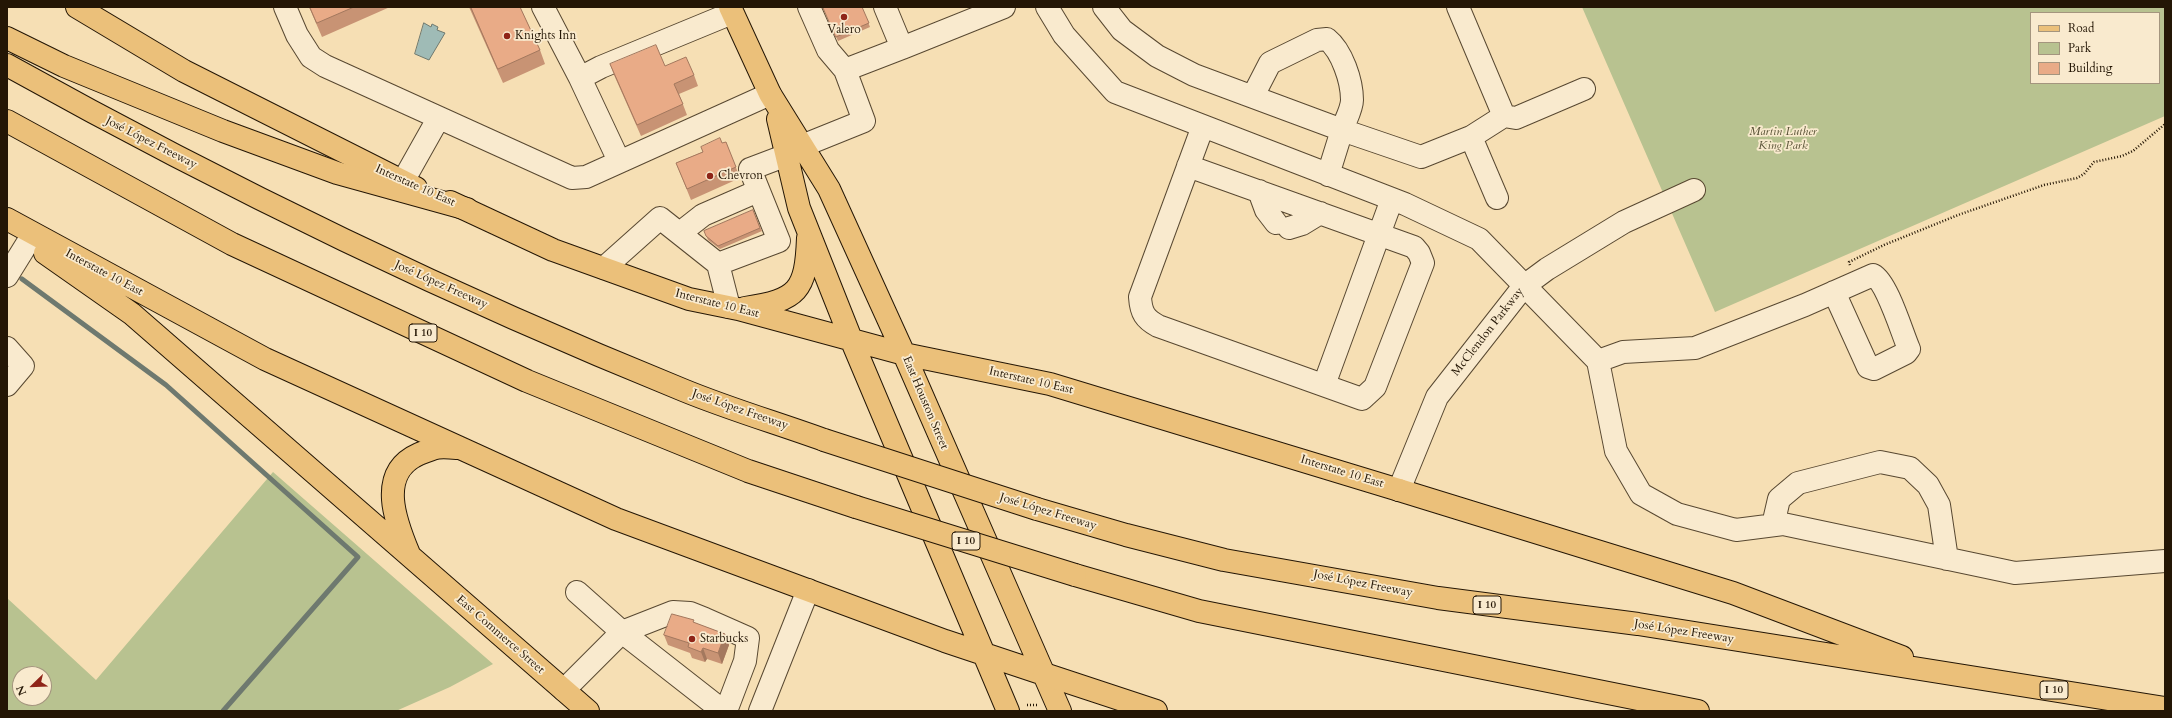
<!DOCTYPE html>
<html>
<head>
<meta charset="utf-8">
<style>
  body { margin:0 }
  #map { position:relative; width:2172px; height:718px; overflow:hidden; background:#f6dfb4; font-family:Cardo,serif }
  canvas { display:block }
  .frame { position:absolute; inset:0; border:8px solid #241605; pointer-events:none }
  .legend { position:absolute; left:2030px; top:12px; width:130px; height:72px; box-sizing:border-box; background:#f9eace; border:1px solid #a4957e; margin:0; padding:5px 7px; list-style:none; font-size:12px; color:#241605 }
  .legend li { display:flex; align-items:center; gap:8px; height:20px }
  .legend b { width:20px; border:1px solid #a4957e }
  .north { position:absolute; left:12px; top:666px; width:40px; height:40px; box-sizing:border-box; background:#f9eace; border:1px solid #a4957e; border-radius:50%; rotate:247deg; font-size:11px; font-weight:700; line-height:16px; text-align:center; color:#241605 }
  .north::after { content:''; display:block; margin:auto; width:14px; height:18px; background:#8f2418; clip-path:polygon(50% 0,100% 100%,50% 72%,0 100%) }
</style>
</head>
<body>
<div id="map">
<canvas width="2172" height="718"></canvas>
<div class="frame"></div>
<ul class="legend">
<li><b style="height:5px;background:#ebc07a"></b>Road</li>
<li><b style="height:11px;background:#b8c290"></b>Park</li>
<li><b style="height:11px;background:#e9ab87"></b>Building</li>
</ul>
<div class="north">N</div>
</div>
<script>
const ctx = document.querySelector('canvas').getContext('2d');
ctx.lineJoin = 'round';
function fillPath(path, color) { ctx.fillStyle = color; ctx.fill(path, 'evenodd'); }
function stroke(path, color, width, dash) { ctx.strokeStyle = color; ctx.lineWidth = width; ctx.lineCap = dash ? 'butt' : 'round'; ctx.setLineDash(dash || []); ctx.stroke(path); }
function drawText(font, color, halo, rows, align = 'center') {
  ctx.font = font + ' Cardo,serif'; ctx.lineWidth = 3.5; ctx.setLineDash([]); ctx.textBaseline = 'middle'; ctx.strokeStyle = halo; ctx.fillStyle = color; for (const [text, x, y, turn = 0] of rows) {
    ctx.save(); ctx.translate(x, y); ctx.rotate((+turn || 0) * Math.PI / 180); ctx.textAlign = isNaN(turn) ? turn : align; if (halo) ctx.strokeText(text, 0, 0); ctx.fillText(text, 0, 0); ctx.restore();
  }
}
const green = new Path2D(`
  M1582,7H2165V116L1715,312ZM2031,13H2159V83H2031Z
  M273,472L493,664L450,687L396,711H7V598L96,680ZM20,674H44V698H20Z`);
const water = new Path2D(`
  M424,23L431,27L432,24L438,27L437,30L445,33L429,60L415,54Z`);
const stream = new Path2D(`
  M22,279L166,385L358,557L223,711`);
const path = new Path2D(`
  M1850,265L1849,262L1884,245L1958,215L2044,185L2077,178L2084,174L2094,162L2122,156L2133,151L2165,124
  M1027,705H1037`);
const minor = new Path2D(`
  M285,7L297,35L311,57L325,66L572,178L586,177L770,94
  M543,7L580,78L619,161
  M809,7L828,50L845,70
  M1047,7L1064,35L1115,92L1405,204L1479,239L1598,361L1616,451L1641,494L1677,514L1736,530L1783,524L2015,573L2165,561
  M1104,7L1122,30L1157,56L1194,75L1342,130C1345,121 1352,109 1352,100C1352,81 1342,51 1327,39L1317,40L1270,63L1253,96
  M902,48L1004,7
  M580,78L601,67L732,13
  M1504,116L1516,118L1584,89
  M1471,137L1497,198
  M802,146L864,121L845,70L902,48L885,7
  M1188,166L1414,247L1419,253L1423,263L1375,387L1362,399L1158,326C1145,319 1141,313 1140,297L1203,126
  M1328,175L1342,130L1421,157L1471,137L1504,116L1458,7
  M402,183L438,119
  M1259,191L1266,210L1276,223
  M1289,228L1302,224L1320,213
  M680,233L703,215L758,191
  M718,264L779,241L750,169L787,155
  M604,268L660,218L718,264L729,307
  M7,276L33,234
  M7,348L23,366L7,385
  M1598,361L1623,352L1695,348L1805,305L1873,275C1887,282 1902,333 1909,349L1906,353L1874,369L1868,367L1834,292
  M1324,385L1392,199
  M1399,490L1437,397L1524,286L1547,269L1624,222L1694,190
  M1773,525L1779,499L1798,483L1880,462L1910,468L1928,485L1939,505L1947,559
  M577,592L622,632L723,711
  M564,690L622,632L673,612L690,613L705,619L748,638L745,661L726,711
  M760,711L808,590`);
const major = new Path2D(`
  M77,7L184,71L416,188
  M730,7L770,94L829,189L904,354L1060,711
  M778,119L799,208L851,339L1008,711
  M450,202L553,250L689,299L738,309L904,354L1050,384L1399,490
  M7,219L265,359L616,519L945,641L1044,674
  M45,253L132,314L588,711
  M745,308C798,300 806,291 808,238
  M409,554C396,523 376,473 419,454C436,447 438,446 457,448`);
const highway = new Path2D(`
  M7,38L64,66L223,131L337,173L467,209
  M7,65C226,187 451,296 683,390C729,409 777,423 824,440
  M7,121L232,244L527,381L748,471L856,507
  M1399,490L1733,593L1902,657
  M1037,509L1126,535L1224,560L1438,598L1638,624L2165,708
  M1075,575L1199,611L1698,711
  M1044,674L1156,711`);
const highwayBridge = new Path2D(`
  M824,440L1037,509
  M856,507L1075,575`);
const wall = new Path2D(`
  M309,7H390L322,37Z
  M469,7H520L540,50L545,64L503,83Z
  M823,7H862L870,27L838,41Z
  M610,64L665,66L694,75L698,86L679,94L687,115L641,136L614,75Z
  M726,142L740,178L691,200L676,163Z
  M753,210L762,231L720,249L708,240L704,231Z
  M695,623L725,634L729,645L722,664L707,659L705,662L692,658L690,653L668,645L664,635Z`);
const shadedWall = new Path2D(`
  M725,634L729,645L722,664L718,653Z
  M703,648L707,659L705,662L701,652Z`);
const building = new Path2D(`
  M310,7H354L317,23Z
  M471,7H520L540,50L498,69Z
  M823,7H862L869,23L836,37Z
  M656,45L665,66L686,57L694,75L674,84L683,104L637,125L610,64Z
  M720,138L722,143L726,142L736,167L687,189L676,163L703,152L701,147Z
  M753,210L760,228L718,246L706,236L704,231Z
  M672,614L694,620L693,622L725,634L718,653L703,648L701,652L688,647L689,643L664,635Z`);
const markers = [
  [844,17,4,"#8f2418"],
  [507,36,4,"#8f2418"],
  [710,176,4,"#8f2418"],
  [692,639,4,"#8f2418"]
];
const shields = [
  [423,333,28],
  [966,541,28],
  [1487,605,28],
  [2054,690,28]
];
const shieldNames = [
  ["I 10",423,333],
  ["I 10",966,541],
  ["I 10",1487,605],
  ["I 10",2054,690]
];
const poiNames = [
  ["Valero",844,30,"center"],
  ["Knights Inn",515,36],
  ["Chevron",718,176],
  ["Starbucks",700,639]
];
const parkNames = [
  ["Martin Luther",1783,132],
  ["King Park",1783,146]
];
const streetNames = [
  ["José López Freeway",151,143,27],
  ["Interstate 10 East",415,186,24],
  ["Interstate 10 East",104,273,28],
  ["José López Freeway",441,285,24],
  ["Interstate 10 East",717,304,14],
  ["McClendon Parkway",1488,332,-52],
  ["Interstate 10 East",1031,381,13],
  ["East Houston Street",925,403,67],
  ["José López Freeway",740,410,19],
  ["Interstate 10 East",1342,472,17],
  ["José López Freeway",1048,512,17],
  ["José López Freeway",1363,584,11],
  ["José López Freeway",1684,632,9],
  ["East Commerce Street",500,635,41]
];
fillPath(green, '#b8c290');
fillPath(water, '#9fbbb6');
stroke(water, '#6e796f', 1);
stroke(stream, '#6e796f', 5);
stroke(minor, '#584831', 24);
stroke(major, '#241605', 24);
stroke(highway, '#241605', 24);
stroke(path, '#241605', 2.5, [1, 2]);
stroke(minor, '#f9eace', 22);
stroke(major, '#ebc07a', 22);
stroke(highway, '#ebc07a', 22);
stroke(highwayBridge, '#241605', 24, []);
stroke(highwayBridge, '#ebc07a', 22);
fillPath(wall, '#c89374');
fillPath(shadedWall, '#a3785e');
fillPath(building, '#e9ab87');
stroke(building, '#a3785e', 1);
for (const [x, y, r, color] of markers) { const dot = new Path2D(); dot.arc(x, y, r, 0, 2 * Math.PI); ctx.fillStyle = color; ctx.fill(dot); stroke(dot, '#f9eace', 1.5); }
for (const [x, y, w] of shields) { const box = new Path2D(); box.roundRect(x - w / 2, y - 9, w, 18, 3); ctx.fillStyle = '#f9eace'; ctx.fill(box); stroke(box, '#241605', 1); }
drawText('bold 11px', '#241605', null, shieldNames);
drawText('12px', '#241605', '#f9eace', poiNames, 'left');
drawText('italic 12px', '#585236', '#f9eace', parkNames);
drawText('12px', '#241605', '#f9eace', streetNames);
</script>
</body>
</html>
